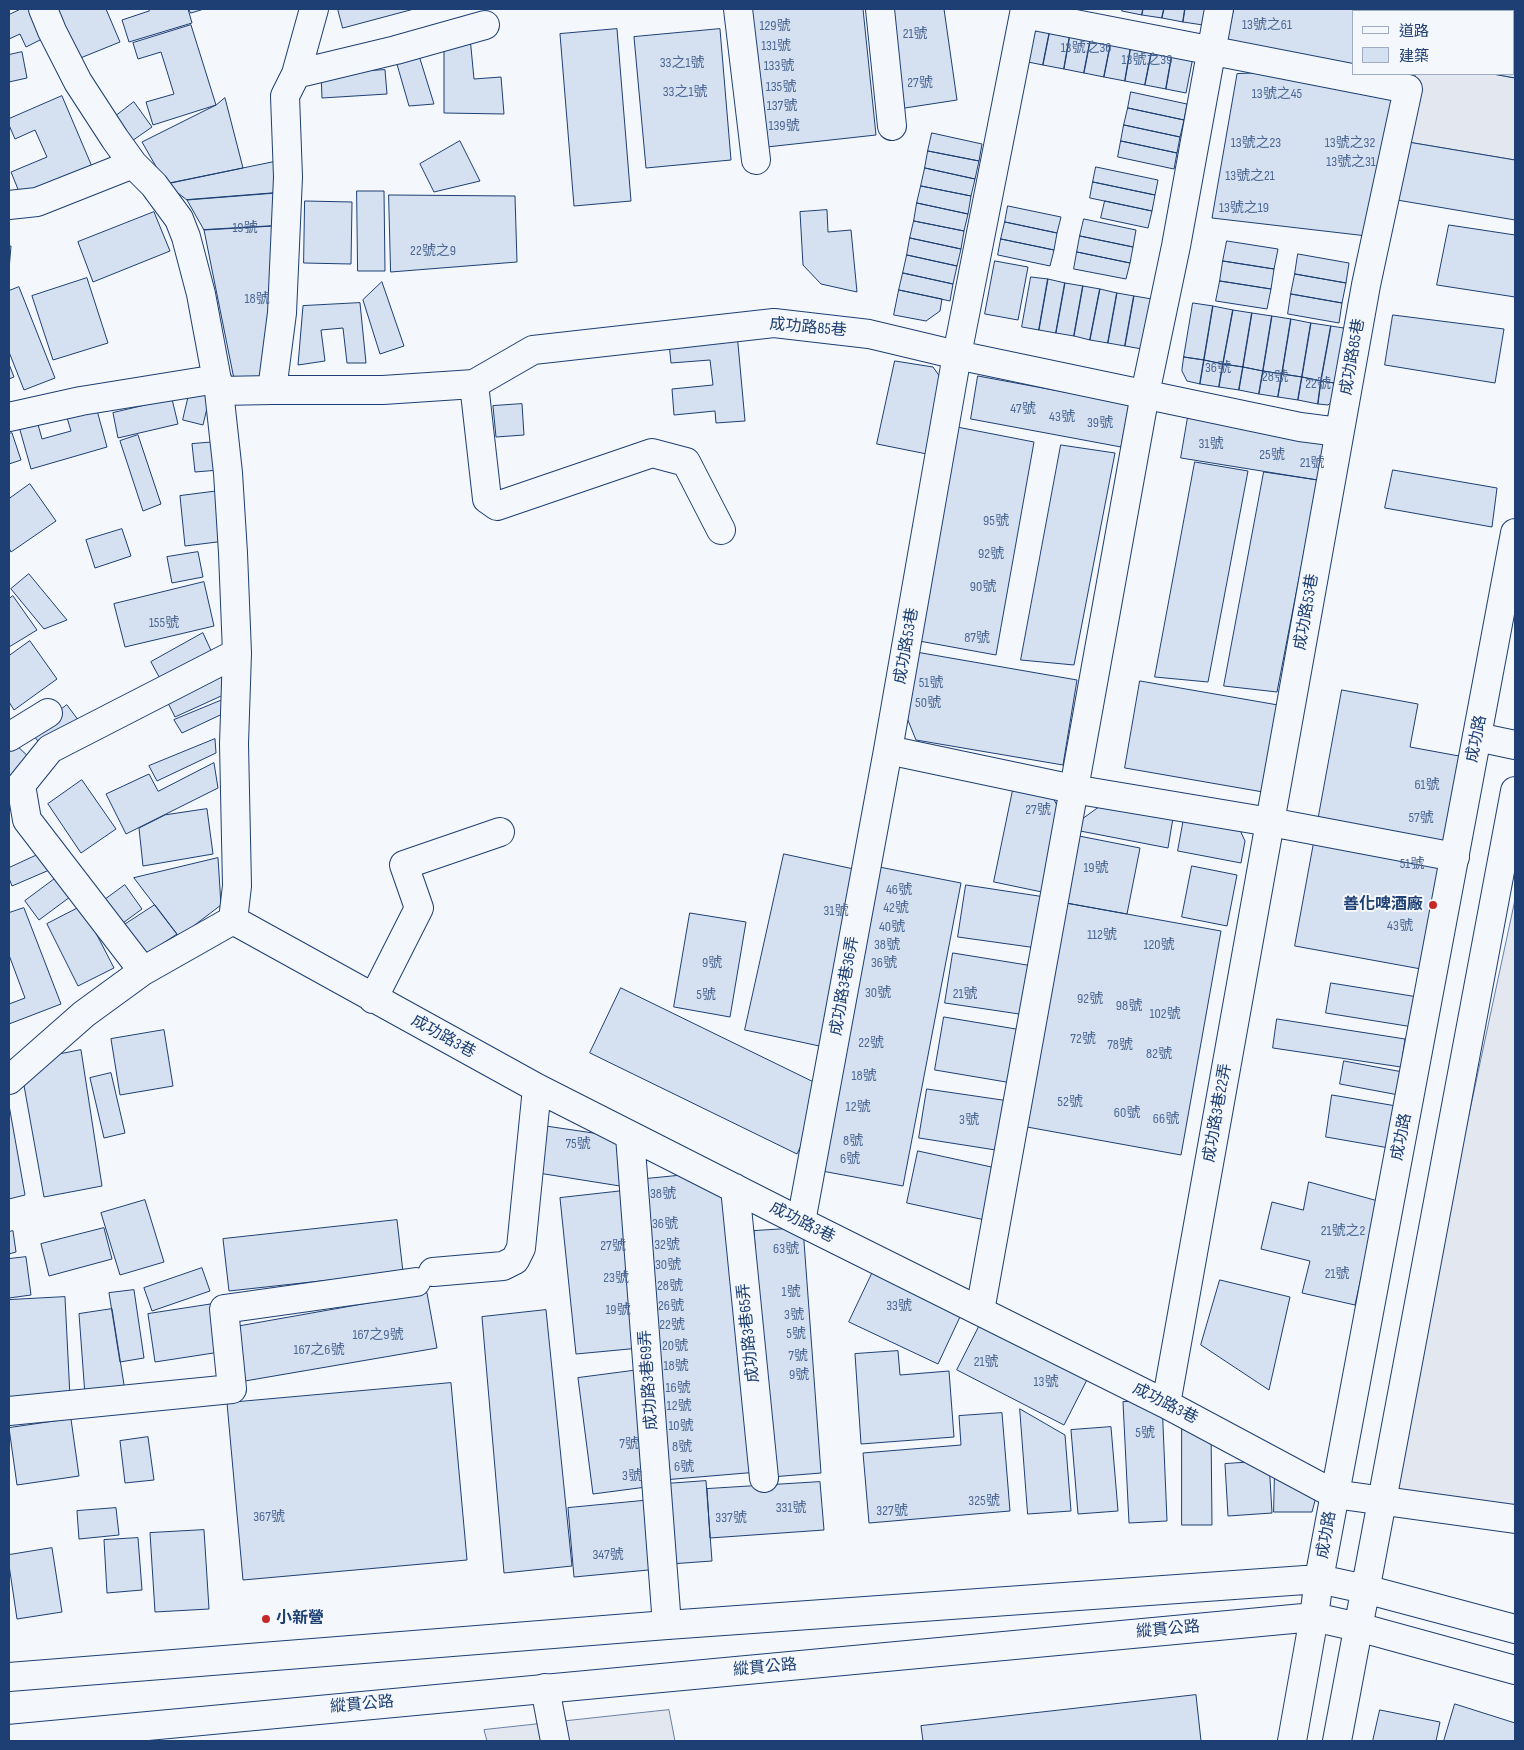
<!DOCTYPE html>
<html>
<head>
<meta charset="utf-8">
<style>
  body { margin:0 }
  #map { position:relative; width:1524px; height:1750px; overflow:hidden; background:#f4f7fb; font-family:"Sofia Sans Condensed","Noto Sans TC",sans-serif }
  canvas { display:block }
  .frame { position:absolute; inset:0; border:10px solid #1d3f73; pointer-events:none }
  .legend { position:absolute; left:1352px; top:10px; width:162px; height:65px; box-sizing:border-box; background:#f4f7fb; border:1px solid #9eadc5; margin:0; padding:6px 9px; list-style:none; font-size:15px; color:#1d3f73 }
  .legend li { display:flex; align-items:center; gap:10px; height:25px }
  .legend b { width:25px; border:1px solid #9eadc5 }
</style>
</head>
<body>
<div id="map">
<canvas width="1524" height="1750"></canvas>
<div class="frame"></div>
<ul class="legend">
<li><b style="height:6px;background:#f4f7fb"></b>道路</li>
<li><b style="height:14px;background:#d5e0f0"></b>建築</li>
</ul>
</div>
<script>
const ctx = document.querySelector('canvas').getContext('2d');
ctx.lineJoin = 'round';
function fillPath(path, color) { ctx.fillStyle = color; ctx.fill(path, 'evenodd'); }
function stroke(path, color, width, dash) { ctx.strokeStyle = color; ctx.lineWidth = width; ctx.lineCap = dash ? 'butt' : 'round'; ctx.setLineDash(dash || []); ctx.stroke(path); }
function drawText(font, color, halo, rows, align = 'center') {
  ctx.font = font + ' "Sofia Sans Condensed","Noto Sans TC",sans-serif'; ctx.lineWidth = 4; ctx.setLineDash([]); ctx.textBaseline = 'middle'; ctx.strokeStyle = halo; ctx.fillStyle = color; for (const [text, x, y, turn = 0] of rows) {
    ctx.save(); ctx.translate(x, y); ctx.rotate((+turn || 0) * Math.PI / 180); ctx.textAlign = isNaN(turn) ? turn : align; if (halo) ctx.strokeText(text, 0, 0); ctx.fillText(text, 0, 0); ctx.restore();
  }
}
const parking = new Path2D(`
  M1416,74H1493L1515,78V160L1402,141Z
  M1515,900V1522L1388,1495Z
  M669,1710L675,1741H487L484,1730Z`);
const building = new Path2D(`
  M21,9H34L46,37L26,47L20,34L9,39V15Z
  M52,9H106L120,42L73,61Z
  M149,9H188L192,23L129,42L122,20L149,11Z
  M189,9H204L191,13Z
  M338,9H414L343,28Z
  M752,9H863L876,135L767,147Z
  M891,9H944L957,100L905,108Z
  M1123,9H1143L1142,15L1122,11Z
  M1143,9H1164L1162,18L1142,15Z
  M1164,9H1185L1183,22L1162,18Z
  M1185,9H1206L1203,25L1183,22Z
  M1234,9H1372L1385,11H1353V68L1227,42Z
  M1436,9H1515V78L1493,74H1513V11H1435Z
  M1031,21L1051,25L1043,65L1023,61Z
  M191,25L216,105L153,125L146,102L174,94L161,52L138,59L133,43Z
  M1051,25L1071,29L1064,69L1043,65Z
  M617,29L631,201L574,206L560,34Z
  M720,29L731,160L646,168L634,37Z
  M1071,29L1092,32L1084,73L1064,69Z
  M1092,32L1112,37L1104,77L1084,73Z
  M470,37L474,79L501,77L504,114L444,113V39Z
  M1112,37L1132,40L1125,81L1104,77Z
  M1132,40L1153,45L1145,85L1125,81Z
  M1153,45L1173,49L1166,89L1145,85Z
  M417,49L434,104L409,106L394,54Z
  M1173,49L1194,52L1186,93L1166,89Z
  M22,52L27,78L9,82V55Z
  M385,70L387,94L322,98L321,74Z
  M1255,73L1393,100L1367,236L1212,218L1237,74Z
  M1131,92L1187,104L1184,120L1128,108Z
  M62,96L93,169L22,199L11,172L47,157L35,130L15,139L9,125V119Z
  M225,98L243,168L166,184L142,142L216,105Z
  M134,102L152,127L129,143L112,119Z
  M1128,108L1184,120L1180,137L1124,125Z
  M1124,125L1180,137L1177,153L1121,141Z
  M932,133L982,144L979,161L928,151Z
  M460,141L480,181L434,192L420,164Z
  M1121,141L1177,153L1174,169L1118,157Z
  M1402,141L1515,160V220L1391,199Z
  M928,151L979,161L975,179L925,168Z
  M274,162L276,193L187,200L166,184Z
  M1096,167L1158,180L1155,195L1093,182Z
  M925,168L975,179L971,196L921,186Z
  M1093,182L1155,195L1152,211L1090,198Z
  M921,186L971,196L968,214L917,203Z
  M357,191H384L385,271H358Z
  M276,193L274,226L204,230L187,200Z
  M389,195L515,196L517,262L391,272Z
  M305,201L352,202L351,264L304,263Z
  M1105,201L1152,211L1148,228L1101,218Z
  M917,203L968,214L964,231L914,221Z
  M1008,206L1061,217L1057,233L1005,222Z
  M827,210L828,232L851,230L857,292L821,284L803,265L800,212Z
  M154,212L170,251L93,282L78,242Z
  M1084,219L1136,230L1133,247L1080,236Z
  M914,221L964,231L961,249L910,238Z
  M1005,222L1057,233L1054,250L1001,239Z
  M1449,225L1515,235V297L1437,285Z
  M274,226L272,382L235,384L204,230Z
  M1080,236L1133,247L1130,263L1077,252Z
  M910,238L961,249L957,266L907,255Z
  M1001,239L1054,250L1050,266L998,255Z
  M1227,241L1278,249L1274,269L1223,261Z
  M9,246H11L9,270Z
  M1077,252L1130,263L1126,279L1074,269Z
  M1298,254L1349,263L1346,283L1295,274Z
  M907,255L957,266L953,284L903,273Z
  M995,261L1028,267L1018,320L985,314Z
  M1223,261L1274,269L1271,289L1220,281Z
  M903,273L953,284L950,301L899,290Z
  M1295,274L1346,283L1342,303L1291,294Z
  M1031,277L1048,279L1039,330L1022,327Z
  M87,278L108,343L53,360L32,296Z
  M1048,279L1065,283L1056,333L1039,330Z
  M1220,281L1271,289L1267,309L1216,301Z
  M382,282L404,346L380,354L363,300Z
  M1065,283L1083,286L1074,336L1056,333Z
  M1083,286L1100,289L1090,340L1074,336Z
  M19,287L55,378L24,390L9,352V291Z
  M1100,289L1117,293L1108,343L1090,340Z
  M899,290L942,299L940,311L926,321L894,315Z
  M1117,293L1134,296L1125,346L1108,343Z
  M1291,294L1342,303L1339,323L1288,314Z
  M1134,296L1152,299L1142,349L1125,346Z
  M360,303L366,363H347L343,328L321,330L325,361L298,365L303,306Z
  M1193,303L1213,306L1204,360L1184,357Z
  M1213,306L1233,310L1223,364L1204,360Z
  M1233,310L1252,313L1243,367L1223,364Z
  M1252,313L1272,316L1263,371L1243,367Z
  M1393,315L1504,329L1495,383L1385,365Z
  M1272,316L1291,319L1282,374L1263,371Z
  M1291,319L1311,323L1302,377L1282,374Z
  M736,322L745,421L716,423L715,411L674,415L672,389L713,385L710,360L671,363L669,343Z
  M1311,323L1331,326L1321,381L1302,377Z
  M1331,326L1350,329L1341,384L1321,381Z
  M1184,357L1204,360L1200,384L1187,381L1182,371Z
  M1204,360L1223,364L1219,387L1200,384Z
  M895,361L933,367L943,381L927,454L877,444Z
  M9,364L14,377L9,379Z
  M1223,364L1243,367L1239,390L1219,387Z
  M1243,367L1263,371L1259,394L1239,390Z
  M1263,371L1282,374L1278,397L1259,394Z
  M1282,374L1302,377L1298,400L1278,397Z
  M978,376L1129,404L1121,447L971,419Z
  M1302,377L1321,381L1318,404L1298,400Z
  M1321,381L1341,384L1339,396L1328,405L1318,404Z
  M191,386L211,391L203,425L183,420Z
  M172,399L178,424L118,438L113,413Z
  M95,403L107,447L31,469L18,423L36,417L42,439L71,431L65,411Z
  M522,404L524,435L496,437L493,406Z
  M1189,411L1343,435L1336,483L1181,458Z
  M957,427L1034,442L996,655L919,641Z
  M12,433L21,460L9,464V434Z
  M138,435L161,504L143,511L120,441Z
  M216,442L219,470L195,472L192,444Z
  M1061,445L1115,453L1074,665L1021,660Z
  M1195,462L1248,471L1208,682L1155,677Z
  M1393,470L1497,488L1492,527L1385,508Z
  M1264,472L1318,480L1277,692L1224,686Z
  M30,484L56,521L11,552L9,548V499Z
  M219,491L225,541L185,546L180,496Z
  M122,529L131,556L95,568L86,540Z
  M198,552L203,577L172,583L167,557Z
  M29,574L67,620L44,629L11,589Z
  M204,582L214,626L125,647L114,604Z
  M13,596L37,630L9,647V599Z
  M203,633L214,657L164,686L151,662Z
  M30,641L57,679L14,710L9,702V656Z
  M916,652L1077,680L1063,765L916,740L905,713Z
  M228,666L230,692L175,717L164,695Z
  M1140,681L1278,705L1263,792L1125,768Z
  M1342,690L1418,704L1410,747L1470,758L1432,971L1295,946Z
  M232,696L233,709L182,733L174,720Z
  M67,705L79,721L44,749L31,732Z
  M215,739L216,753L157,781L149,766Z
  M14,743L33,761L9,788V749Z
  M214,763L218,788L126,834L106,794L149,774L158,791Z
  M82,780L116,829L81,853L48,804Z
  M1014,785L1050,792L1059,809L1042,892L994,882Z
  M1102,805L1173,818L1168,848L1075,830L1077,823Z
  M207,809L213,854L143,866L139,828L165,815Z
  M1184,818L1239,828L1245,841L1241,863L1178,851Z
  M1079,836L1140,848L1127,914L1066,903Z
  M46,851L54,868L12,886L9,878V868Z
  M784,854L863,871L824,1047L745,1030Z
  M218,858L221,905L179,937L134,878Z
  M869,865L961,883L903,1186L811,1169Z
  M1192,866L1237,875L1227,926L1182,917Z
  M64,872L78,891L39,920L25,901Z
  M125,885L142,909L116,928L99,904Z
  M966,885L1045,897L1037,948L958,937Z
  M1066,903L1221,931L1181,1155L1027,1127Z
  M155,905L177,934L139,959L118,929Z
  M82,906L114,968L78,986L47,924Z
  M24,908L61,1004L9,1024V1004L25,998L9,955V913Z
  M690,913L746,922L730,1017L674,1007Z
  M953,953L1033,966L1026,1015L945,1003Z
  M1331,983L1418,997L1413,1027L1326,1013Z
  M621,988L828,1089L797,1154L590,1053Z
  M944,1017L1022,1030L1012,1083L935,1070Z
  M1277,1019L1405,1039L1401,1067L1273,1048Z
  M164,1030L173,1086L120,1095L111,1039Z
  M81,1050L102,1186L44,1197L23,1080L45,1057Z
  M1344,1061L1408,1073L1404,1096L1340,1084Z
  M111,1073L125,1133L104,1138L90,1078Z
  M927,1089L1009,1101L1002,1151L919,1138Z
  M1332,1095L1402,1107L1395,1149L1326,1137Z
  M9,1105L25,1195L9,1199Z
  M539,1125L627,1138L620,1186L532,1172Z
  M918,1151L996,1168L985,1220L907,1203Z
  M695,1174L733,1197L758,1472L663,1480L635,1180Z
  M1309,1182L1378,1201L1355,1305L1302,1293L1310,1261L1261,1249L1272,1202L1303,1210Z
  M623,1191L640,1348L576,1354L560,1198Z
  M145,1200L164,1262L120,1275L101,1213Z
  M397,1220L403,1272L229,1291L223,1239Z
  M104,1228L112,1259L49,1276L41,1244Z
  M803,1228L821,1473L771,1477L754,1231Z
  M13,1231L16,1252L9,1254V1232Z
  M26,1257L31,1295L9,1298V1259Z
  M878,1261L966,1304L938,1364L849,1322Z
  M202,1268L210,1291L152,1311L144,1288Z
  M1220,1280L1290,1297L1269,1390L1201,1345Z
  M134,1290L144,1358L120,1362L109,1293Z
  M427,1293L437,1348L245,1381L235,1327Z
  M65,1297L70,1397L9,1400V1300Z
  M213,1304L220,1352L155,1362L148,1314Z
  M112,1309L125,1391L85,1395L79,1314Z
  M546,1310L572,1566L504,1573L482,1317Z
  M985,1315L1092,1370L1064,1425L957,1370Z
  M898,1351L900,1375L949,1371L954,1437L861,1444L855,1354Z
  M639,1370L654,1486L593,1494L578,1378Z
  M451,1383L467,1560L243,1580L227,1403Z
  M1162,1401L1167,1521L1129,1523L1123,1402Z
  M1020,1409L1065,1435L1071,1511L1028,1514Z
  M1182,1412L1211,1428L1212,1525H1182Z
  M1002,1413L1010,1511L869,1523L863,1453L961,1445L959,1416Z
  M71,1419L79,1476L17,1485L9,1428Z
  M1111,1427L1118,1511L1078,1514L1071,1430Z
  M148,1437L154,1480L125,1483L120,1441Z
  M1269,1461L1272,1513L1228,1516L1225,1464Z
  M1275,1465L1317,1493L1312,1512H1274Z
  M706,1481L712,1561L670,1564L665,1484Z
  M820,1482L824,1530L710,1538L707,1489Z
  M652,1500L659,1569L574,1577L568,1508Z
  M116,1508L119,1535L79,1539L77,1511Z
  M204,1530L209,1609L155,1612L150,1533Z
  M138,1538L142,1590L107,1593L104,1540Z
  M52,1548L62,1612L17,1619L9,1565V1555Z
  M1196,1695L1201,1741H923L921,1726Z
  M1455,1704L1515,1723V1741H1444Z
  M1380,1710L1440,1722L1436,1741H1373Z`);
const minor = new Path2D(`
  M43,9L52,31L78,82L115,139L133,164L154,185L179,219L186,237L201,294L219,391L228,473L233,553L237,653L234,744L237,886L233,920
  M738,9L756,160
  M880,9L892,126
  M1024,14L1408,89L1366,285L1166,1404
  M296,74L396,50L485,25
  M9,205L37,202L133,164
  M474,384L533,350L774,323L869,334L957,355L1300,427L1339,432
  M272,390H383L474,384L487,499L497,506L652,453L686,462L721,530
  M219,391L272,390L282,313L288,177L285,96L296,74L314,9
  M9,417L81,401L217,379
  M9,737L48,713
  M1477,737L1515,745
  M888,750L1073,789L1270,822L1455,857
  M233,920L537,1088L801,1222L1166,1404L1334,1494L1515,1519
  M143,971L27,820L21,785L50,749L237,653
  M373,999L419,908L404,865L500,832
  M9,1080L84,1014L143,971L233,920
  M630,1136L667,1625
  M735,1188L764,1478
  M801,1222L888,750L957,355L1025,9
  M433,1272L503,1266L515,1260L521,1248L537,1088
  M980,1311L1145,394L1176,246L1219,9
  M9,1411L232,1389L224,1309L416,1282
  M545,1688L555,1741`);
const major = new Path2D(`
  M9,1677L667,1625L1319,1579L1365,1589L1515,1629
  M9,1739L1314,1617L1358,1627L1515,1670
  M1292,1741L1314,1617L1319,1579L1515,533
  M1337,1741L1515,791`);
const markers = [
  [1433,905,5,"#c62828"],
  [266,1619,5,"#c62828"]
];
const numberNames = [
  ["13號之61",1267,25],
  ["129號",775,26],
  ["21號",915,34],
  ["131號",776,46],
  ["13號之36",1086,48],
  ["13號之39",1147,60],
  ["33之1號",682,63],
  ["133號",779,66],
  ["27號",920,83],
  ["135號",781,87],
  ["33之1號",685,92],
  ["13號之45",1277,94],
  ["137號",782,106],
  ["139號",784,126],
  ["13號之23",1256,143],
  ["13號之32",1350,143],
  ["13號之31",1351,162],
  ["13號之21",1250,176],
  ["13號之19",1244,208],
  ["19號",245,228],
  ["22號之9",433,251],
  ["18號",257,299],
  ["36號",1218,368],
  ["28號",1275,377],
  ["22號",1318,384],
  ["47號",1023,409],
  ["43號",1062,417],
  ["39號",1100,423],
  ["31號",1211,444],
  ["25號",1272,455],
  ["21號",1312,463],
  ["95號",996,521],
  ["92號",991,554],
  ["90號",983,587],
  ["155號",164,623],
  ["87號",977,638],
  ["51號",931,683],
  ["50號",928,703],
  ["61號",1427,785],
  ["27號",1038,810],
  ["57號",1421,818],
  ["51號",1412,864],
  ["19號",1096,868],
  ["46號",899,890],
  ["42號",896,908],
  ["31號",836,911],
  ["43號",1400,926],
  ["40號",892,927],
  ["112號",1102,935],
  ["38號",887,945],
  ["120號",1159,945],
  ["9號",712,963],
  ["36號",884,963],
  ["30號",878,993],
  ["21號",965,994],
  ["5號",706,995],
  ["92號",1090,999],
  ["98號",1129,1006],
  ["102號",1165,1014],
  ["72號",1083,1039],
  ["22號",871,1043],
  ["78號",1120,1045],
  ["82號",1159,1054],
  ["18號",864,1076],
  ["52號",1070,1102],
  ["12號",858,1107],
  ["60號",1127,1113],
  ["66號",1166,1119],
  ["3號",969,1120],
  ["8號",853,1141],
  ["75號",578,1144],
  ["6號",850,1159],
  ["38號",663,1194],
  ["36號",665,1224],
  ["21號之2",1343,1231],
  ["32號",667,1245],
  ["27號",613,1246],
  ["63號",786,1249],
  ["30號",668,1265],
  ["21號",1337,1274],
  ["23號",616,1278],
  ["28號",670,1286],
  ["1號",791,1292],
  ["26號",671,1306],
  ["33號",899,1306],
  ["19號",618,1310],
  ["3號",794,1315],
  ["22號",672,1325],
  ["5號",796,1334],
  ["167之9號",378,1335],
  ["20號",675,1346],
  ["167之6號",319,1350],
  ["7號",798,1356],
  ["21號",986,1362],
  ["18號",676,1366],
  ["9號",799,1375],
  ["13號",1046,1382],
  ["16號",678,1388],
  ["12號",679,1406],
  ["10號",681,1426],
  ["5號",1145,1433],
  ["7號",629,1444],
  ["8號",682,1447],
  ["6號",684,1467],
  ["3號",632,1476],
  ["325號",984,1501],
  ["331號",791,1508],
  ["327號",892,1511],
  ["367號",269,1517],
  ["337號",731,1518],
  ["347號",608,1555]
];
const streetNames = [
  ["成功路85巷",808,328,5],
  ["成功路85巷",1353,357,-80],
  ["成功路53巷",1307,612,-80],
  ["成功路53巷",907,646,-80],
  ["成功路",1477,739,-79],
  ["成功路3巷36弄",845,986,-80],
  ["成功路3巷",443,1037,29],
  ["成功路3巷22弄",1218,1113,-80],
  ["成功路",1402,1137,-79],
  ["成功路3巷",802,1223,27],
  ["成功路3巷65弄",749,1333,-96],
  ["成功路3巷69弄",649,1380,-94],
  ["成功路3巷",1165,1404,27],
  ["成功路",1327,1535,-80],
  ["縱貫公路",1168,1630,-5],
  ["縱貫公路",765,1668,-5],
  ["縱貫公路",362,1705,-5]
];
const poiNames = [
  ["善化啤酒廠",1423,905],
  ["小新營",276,1619,"left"]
];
fillPath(parking, '#e3e8f0');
stroke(parking, '#687fa3', 1);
fillPath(building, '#d5e0f0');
stroke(building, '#1d3f73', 1);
stroke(minor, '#1d3f73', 30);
stroke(major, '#1d3f73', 30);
stroke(minor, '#f4f7fb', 28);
stroke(major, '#f4f7fb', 28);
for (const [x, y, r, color] of markers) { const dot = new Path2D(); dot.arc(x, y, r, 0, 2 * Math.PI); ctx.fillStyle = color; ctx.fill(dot); stroke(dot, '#f4f7fb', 2); }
drawText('14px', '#4b6792', null, numberNames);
drawText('16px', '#1d3f73', '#f4f7fb', streetNames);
drawText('bold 16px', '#1d3f73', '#f4f7fb', poiNames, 'right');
</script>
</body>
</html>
